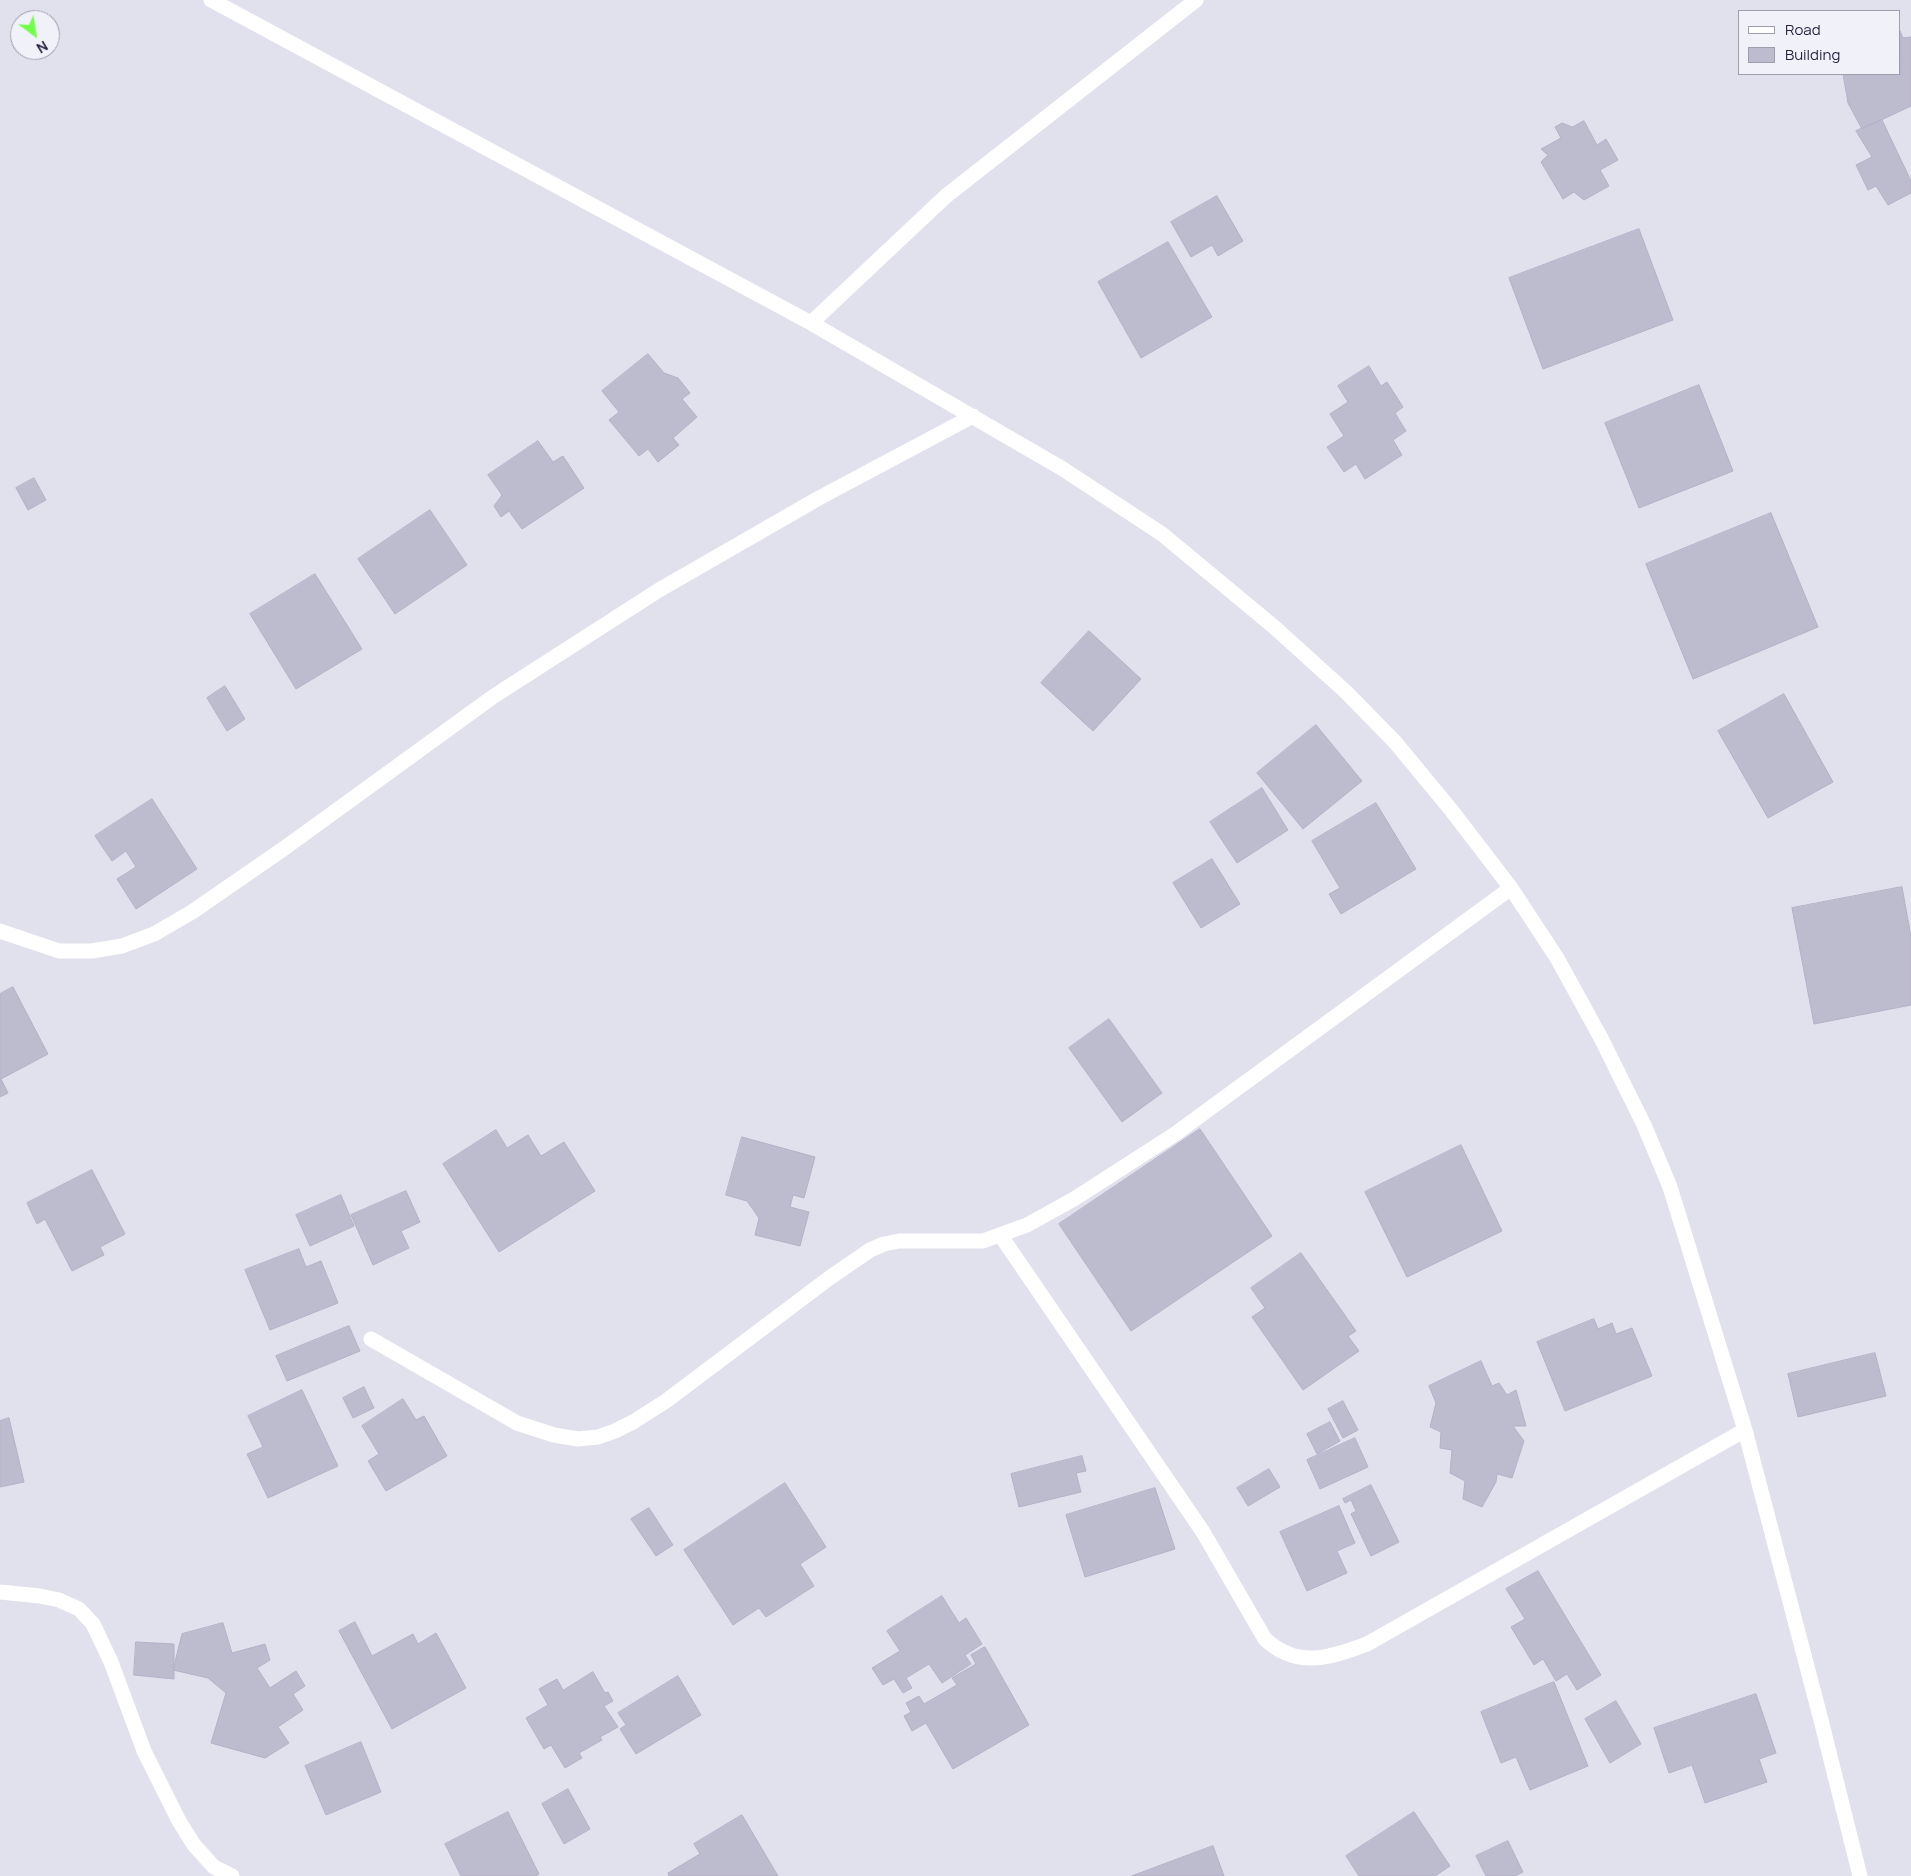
<!DOCTYPE html>
<html>
<head>
<meta charset="utf-8">
<style>
  body { margin:0 }
  #map { position:relative; width:1911px; height:1876px; overflow:hidden; background:#e1e0ed; font-family:Manrope,sans-serif }
  canvas { display:block }
  .legend { position:absolute; left:1738px; top:10px; width:162px; height:65px; box-sizing:border-box; background:#f1f1f9; border:1px solid #a09daf; margin:0; padding:6px 9px; list-style:none; font-size:15px; color:#271f3f }
  .legend li { display:flex; align-items:center; gap:10px; height:25px }
  .legend b { width:25px; border:1px solid #a09daf }
  .north { position:absolute; left:10px; top:10px; width:50px; height:50px; box-sizing:border-box; background:#f1f1f9; border:1px solid #a09daf; border-radius:50%; rotate:149deg; font-size:14px; font-weight:700; line-height:20px; text-align:center; color:#271f3f }
  .north::after { content:''; display:block; margin:auto; width:18px; height:22px; background:#72ff4b; clip-path:polygon(50% 0,100% 100%,50% 72%,0 100%) }
</style>
</head>
<body>
<div id="map">
<canvas width="1911" height="1876"></canvas>
<ul class="legend">
<li><b style="height:6px;background:#fff"></b>Road</li>
<li><b style="height:14px;background:#bdbcce"></b>Building</li>
</ul>
<div class="north">N</div>
</div>
<script>
const ctx = document.querySelector('canvas').getContext('2d');
ctx.lineJoin = 'round';
function fillPath(path, color) { ctx.fillStyle = color; ctx.fill(path, 'evenodd'); }
function stroke(path, color, width, dash) { ctx.strokeStyle = color; ctx.lineWidth = width; ctx.lineCap = dash ? 'butt' : 'round'; ctx.setLineDash(dash || []); ctx.stroke(path); }
const building = new Path2D(`
  M1900,31L1903,38L1911,37V106L1862,129L1848,103L1843,74H1900Z
  M1882,120L1911,181V193L1888,205L1876,186L1868,190L1856,165L1872,157L1856,131Z
  M1584,121L1597,145L1606,139L1618,160L1600,170L1609,186L1584,200L1574,192L1563,199L1541,162L1548,155L1541,149L1561,138L1555,127L1562,123L1572,127Z
  M1217,196L1243,241L1218,256L1212,245L1191,257L1171,222Z
  M1639,229L1673,320L1543,369L1509,278Z
  M1168,242L1212,317L1141,358L1098,282Z
  M648,354L664,373L678,378L690,393L682,399L697,417L673,438L679,445L658,462L648,449L639,456L609,420L619,412L602,391Z
  M1369,366L1381,386L1387,382L1403,407L1395,413L1406,431L1393,440L1402,455L1365,479L1356,464L1344,472L1327,447L1344,436L1330,414L1348,402L1338,386Z
  M1699,385L1733,471L1639,508L1605,423Z
  M538,441L553,462L563,456L584,488L522,529L509,511L501,517L494,506L502,495L488,475Z
  M34,478L46,500L28,510L16,488Z
  M430,510L467,565L395,614L358,559Z
  M1771,513L1818,627L1693,679L1646,564Z
  M315,574L362,649L296,689L250,614Z
  M1089,631L1141,679L1093,731L1041,683Z
  M225,686L245,719L227,731L207,698Z
  M1784,694L1833,782L1768,818L1718,731Z
  M1316,725L1362,781L1303,829L1257,773Z
  M1262,788L1288,830L1237,863L1210,822Z
  M152,799L197,869L136,909L117,879L136,867L126,851L112,861L95,836Z
  M1376,803L1416,869L1341,914L1329,894L1340,888L1312,841Z
  M1212,859L1240,904L1201,928L1173,883Z
  M1902,887L1911,937V1005L1814,1024L1792,908Z
  M13,987L48,1054L1,1079L8,1093L0,1097V994Z
  M1109,1019L1162,1093L1122,1122L1069,1048Z
  M1200,1129L1272,1236L1131,1331L1059,1224Z
  M496,1130L507,1148L528,1135L541,1156L564,1142L595,1191L499,1252L443,1164Z
  M742,1137L815,1157L804,1198L793,1195L790,1207L809,1212L800,1246L755,1235L759,1218L747,1201L726,1195Z
  M1461,1145L1502,1231L1407,1277L1365,1192Z
  M92,1170L125,1234L100,1247L104,1255L72,1271L45,1219L37,1224L27,1203Z
  M406,1191L420,1222L401,1231L409,1248L373,1265L351,1215Z
  M341,1195L354,1226L310,1246L296,1215Z
  M299,1249L306,1267L321,1261L338,1303L270,1330L245,1270Z
  M1301,1253L1356,1331L1348,1336L1359,1351L1303,1390L1252,1317L1265,1308L1251,1288Z
  M1594,1319L1598,1329L1612,1323L1616,1334L1632,1328L1652,1376L1565,1411L1537,1342Z
  M349,1326L360,1351L287,1381L276,1356Z
  M1875,1353L1886,1396L1798,1417L1788,1374Z
  M1481,1361L1492,1386L1499,1383L1507,1395L1516,1390L1526,1426H1513L1524,1441L1512,1478L1497,1474L1496,1482L1482,1507L1463,1499L1465,1481L1450,1473L1452,1450L1440,1448L1441,1432L1430,1427L1436,1403L1429,1386Z
  M364,1387L374,1408L353,1418L343,1398Z
  M302,1390L338,1466L268,1498L247,1454L263,1447L248,1416Z
  M403,1399L416,1420L424,1416L447,1456L386,1491L368,1461L379,1454L362,1426Z
  M1343,1401L1358,1430L1343,1438L1328,1409Z
  M9,1418L24,1482L0,1487V1421Z
  M1330,1422L1340,1441L1317,1454L1307,1434Z
  M1355,1438L1368,1467L1320,1489L1307,1460Z
  M1082,1456L1086,1471L1076,1473L1081,1492L1019,1507L1011,1474Z
  M1269,1469L1280,1487L1248,1506L1237,1488Z
  M785,1483L826,1547L800,1564L814,1586L766,1617L759,1608L733,1625L684,1550Z
  M1371,1485L1399,1542L1371,1556L1351,1514L1356,1511L1351,1500L1345,1503L1343,1499Z
  M1155,1488L1175,1549L1085,1577L1066,1515Z
  M1339,1506L1355,1543L1337,1551L1347,1573L1307,1591L1280,1532Z
  M649,1508L673,1545L656,1556L631,1519Z
  M1538,1571L1601,1675L1577,1690L1567,1674L1556,1681L1543,1659L1534,1665L1511,1627L1525,1619L1506,1589Z
  M942,1596L959,1623L966,1618L982,1644L965,1655L971,1664L942,1683L929,1664L906,1678L912,1688L903,1693L894,1679L883,1685L872,1668L900,1651L887,1631Z
  M355,1622L372,1656L413,1634L418,1644L436,1633L466,1688L392,1729L339,1631Z
  M223,1623L232,1653L265,1644L270,1660L257,1668L270,1688L296,1671L305,1686L293,1694L303,1710L278,1727L289,1743L265,1758L211,1743L226,1693L208,1678L173,1670L182,1634Z
  M136,1642L174,1644V1679L134,1675Z
  M985,1647L1029,1725L953,1769L926,1723L912,1731L904,1716L911,1712L906,1703L919,1696L924,1704L957,1685L952,1678L976,1664L971,1655Z
  M593,1672L605,1693L608,1692L613,1701L604,1706L618,1727L600,1737L602,1740L579,1753L582,1758L565,1768L551,1745L544,1749L526,1718L548,1705L539,1689L557,1679L563,1690Z
  M678,1676L701,1715L636,1754L620,1729L626,1725L618,1713Z
  M1554,1682L1588,1766L1530,1790L1516,1757L1501,1763L1481,1712Z
  M1756,1694L1776,1753L1759,1759L1767,1782L1705,1803L1692,1765L1669,1773L1654,1728Z
  M1616,1701L1641,1744L1610,1763L1585,1719Z
  M361,1742L381,1792L326,1815L305,1766Z
  M568,1789L590,1829L564,1844L542,1804Z
  M508,1812L539,1874L536,1876H461L445,1844Z
  M1414,1812L1450,1866L1435,1876H1359L1346,1856Z
  M742,1815L778,1876H669L668,1873L700,1854L694,1844Z
  M1508,1841L1523,1872L1515,1876H1486L1476,1856Z
  M1213,1846L1224,1876H1132Z`);
const minor = new Path2D(`
  M211,0L811,323L1063,469L1162,534L1273,626L1346,692L1395,742L1452,811L1511,888L1557,958L1602,1040L1644,1125L1670,1187L1745,1430L1821,1720L1860,1876
  M811,323L946,196L1196,0
  M0,931L59,951H92L122,946L154,934L192,912L286,847L494,696L659,590L819,498L973,416
  M1001,1236L1203,1532L1265,1639C1297,1669 1330,1658 1367,1644L1745,1430
  M371,1339L517,1423L554,1435L578,1439L598,1437L615,1431L633,1422L666,1401L828,1279L870,1250L884,1244L899,1241H983L1027,1225L1074,1199L1175,1134L1511,888
  M0,1592L40,1596L59,1600L79,1609L93,1624L111,1662L144,1751L179,1821L194,1845L214,1867L232,1876`);
fillPath(building, '#bdbcce');
stroke(building, '#b4b1c7', 1);
stroke(minor, '#fff', 15);
</script>
</body>
</html>
